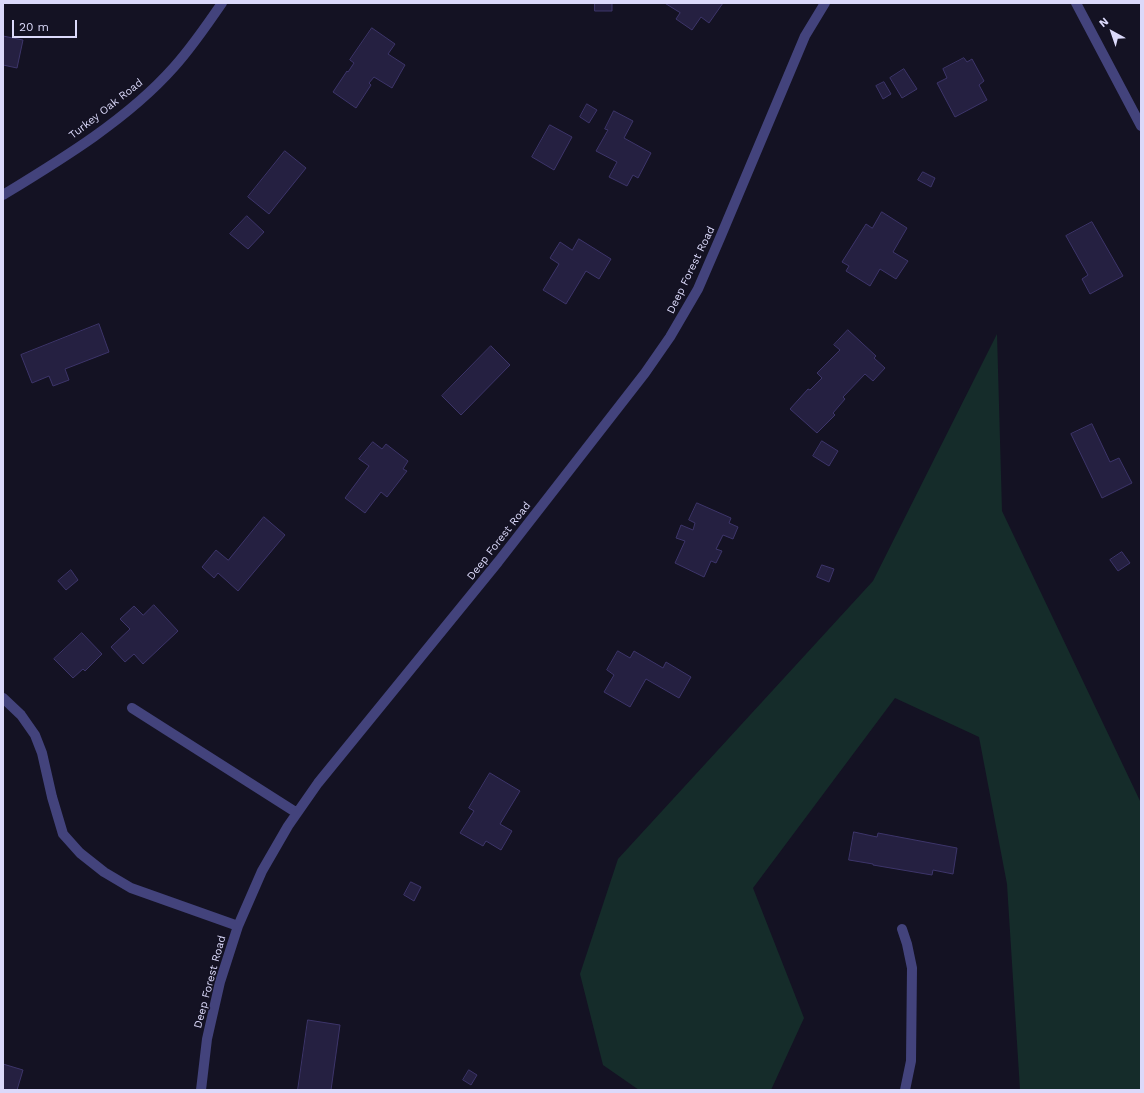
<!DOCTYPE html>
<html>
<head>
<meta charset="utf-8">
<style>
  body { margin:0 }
  #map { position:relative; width:1144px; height:1093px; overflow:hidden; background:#141223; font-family:"Work Sans",sans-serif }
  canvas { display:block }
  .frame { position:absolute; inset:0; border:4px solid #dbd9fa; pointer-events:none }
  .north { position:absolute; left:1092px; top:12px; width:40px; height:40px; -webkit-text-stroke:3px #141223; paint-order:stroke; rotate:320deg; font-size:11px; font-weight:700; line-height:16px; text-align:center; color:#dbd9fa }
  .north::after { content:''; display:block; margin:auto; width:14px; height:18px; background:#dbd9fa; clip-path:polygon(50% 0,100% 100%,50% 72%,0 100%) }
  .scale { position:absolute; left:12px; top:20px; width:65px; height:18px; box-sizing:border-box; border:2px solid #dbd9fa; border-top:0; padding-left:5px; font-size:12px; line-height:14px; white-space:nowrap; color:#dbd9fa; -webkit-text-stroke:3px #141223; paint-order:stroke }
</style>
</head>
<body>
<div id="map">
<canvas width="1144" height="1093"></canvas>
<div class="frame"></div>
<div class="north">N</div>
<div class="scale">20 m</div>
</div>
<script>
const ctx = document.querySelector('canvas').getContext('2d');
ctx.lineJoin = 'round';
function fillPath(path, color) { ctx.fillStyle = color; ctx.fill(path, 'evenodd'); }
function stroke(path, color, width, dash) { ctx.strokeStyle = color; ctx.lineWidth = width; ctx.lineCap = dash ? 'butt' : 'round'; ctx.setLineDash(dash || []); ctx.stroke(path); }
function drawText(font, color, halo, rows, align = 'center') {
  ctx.font = font + ' "Work Sans",sans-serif'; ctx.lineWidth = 3; ctx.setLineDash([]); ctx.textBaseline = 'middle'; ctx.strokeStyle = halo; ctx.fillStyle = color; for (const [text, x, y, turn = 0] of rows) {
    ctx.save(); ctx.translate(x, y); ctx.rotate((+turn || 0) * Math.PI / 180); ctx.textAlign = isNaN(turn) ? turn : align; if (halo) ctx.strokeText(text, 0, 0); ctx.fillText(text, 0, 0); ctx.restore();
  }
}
const green = new Path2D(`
  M997,334L1002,511L1141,803V1090H1020L1007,884L979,737L895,698L753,888L804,1018L771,1090H639L603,1065L580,974L618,859L873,581Z`);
const building = new Path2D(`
  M595,3H612V11H595Z
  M665,3H723L709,23L701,17L692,30L676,19L680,13Z
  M372,28L395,44L388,54L405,65L392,88L374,77L369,83L371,85L356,108L333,92L347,71L348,72L354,63L350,60Z
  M3,36L23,40L17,68L3,65Z
  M964,58L967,62L972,59L984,81L979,85L987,100L955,117L937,83L947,78L943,69Z
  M904,69L917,89L902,98L890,78Z
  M884,82L891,94L883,99L876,86Z
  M587,104L597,110L589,123L580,117Z
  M614,111L633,121L624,138L651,153L638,178L633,175L627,186L609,177L617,162L596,151L608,130L605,129Z
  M550,125L572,137L554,170L532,157Z
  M285,151L306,168L269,214L248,197Z
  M923,172L935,178L931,187L918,180Z
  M882,212L907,228L893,252L908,261L896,279L880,269L870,286L846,271L849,266L842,262L866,224L872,228Z
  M247,216L264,232L248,249L230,234Z
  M1092,222L1123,276L1090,294L1082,279L1088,275L1066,236Z
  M579,239L611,259L599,279L586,271L566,304L543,290L559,264L550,258L560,242L572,250Z
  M99,324L109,352L65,369L69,380L53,386L49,376L32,383L21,355Z
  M848,330L876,356L874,358L885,368L873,381L865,374L843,397L845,399L833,413L835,415L817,433L790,409L808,389L810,390L822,378L817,373L840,350L834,345Z
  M491,346L510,365L461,415L442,396Z
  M1092,424L1110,462L1119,458L1132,483L1102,498L1071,434Z
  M822,441L838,451L829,466L813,456Z
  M373,442L382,449L386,444L408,461L403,469L407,471L387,497L381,492L365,513L345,498L369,466L359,459Z
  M697,503L731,518L729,523L738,527L733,539L723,535L716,549L722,551L716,563L711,561L704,577L675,563L685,541L676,538L681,525L693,530L695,523L689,520Z
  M264,517L285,535L238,591L218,573L214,578L202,567L216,550L228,560Z
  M1122,552L1130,563L1118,571L1110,560Z
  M822,565L834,569L829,582L817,577Z
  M71,570L78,580L66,590L58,581Z
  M154,605L178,631L143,664L134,654L125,662L111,647L130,629L120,619L134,606L143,615Z
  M82,633L102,654L85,671L83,669L73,678L54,659Z
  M618,651L630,658L634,651L663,668L666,662L691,677L679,698L646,679L630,707L604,692L614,675L607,670Z
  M490,773L520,791L500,824L512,831L501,850L486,841L483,846L460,833L474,811L469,808Z
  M854,832L877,837L878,833L957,848L953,874L933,870L932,875L873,865V864L849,860Z
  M411,882L421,887L414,901L404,895Z
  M308,1020L340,1025L331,1090H298Z
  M3,1064L23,1070L17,1090H3Z
  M469,1070L477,1075L471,1085L463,1080Z`);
const minor = new Path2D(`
  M1076,3L1141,126
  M3,195C62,159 128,119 174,67C192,47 207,25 222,3
  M3,698L21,715L35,735L42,753L52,797L63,834L80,853L104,872L131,888L238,926
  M132,708L297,813
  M902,929L907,944L912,968L911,1061L905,1090
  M201,1090L207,1039L220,982L238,926L262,871L288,826L318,783L498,562L645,373L670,337L698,289L720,238L805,36L825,3`);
const streetNames = [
  ["Turkey Oak Road",106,109,-38],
  ["Deep Forest Road",691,270,-64],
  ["Deep Forest Road",499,541,-52],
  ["Deep Forest Road",210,982,-75]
];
fillPath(green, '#152c2a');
fillPath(building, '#252041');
stroke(building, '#3d356a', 1);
stroke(minor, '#43437c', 10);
drawText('11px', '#dbd9fa', '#141223', streetNames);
</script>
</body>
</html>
